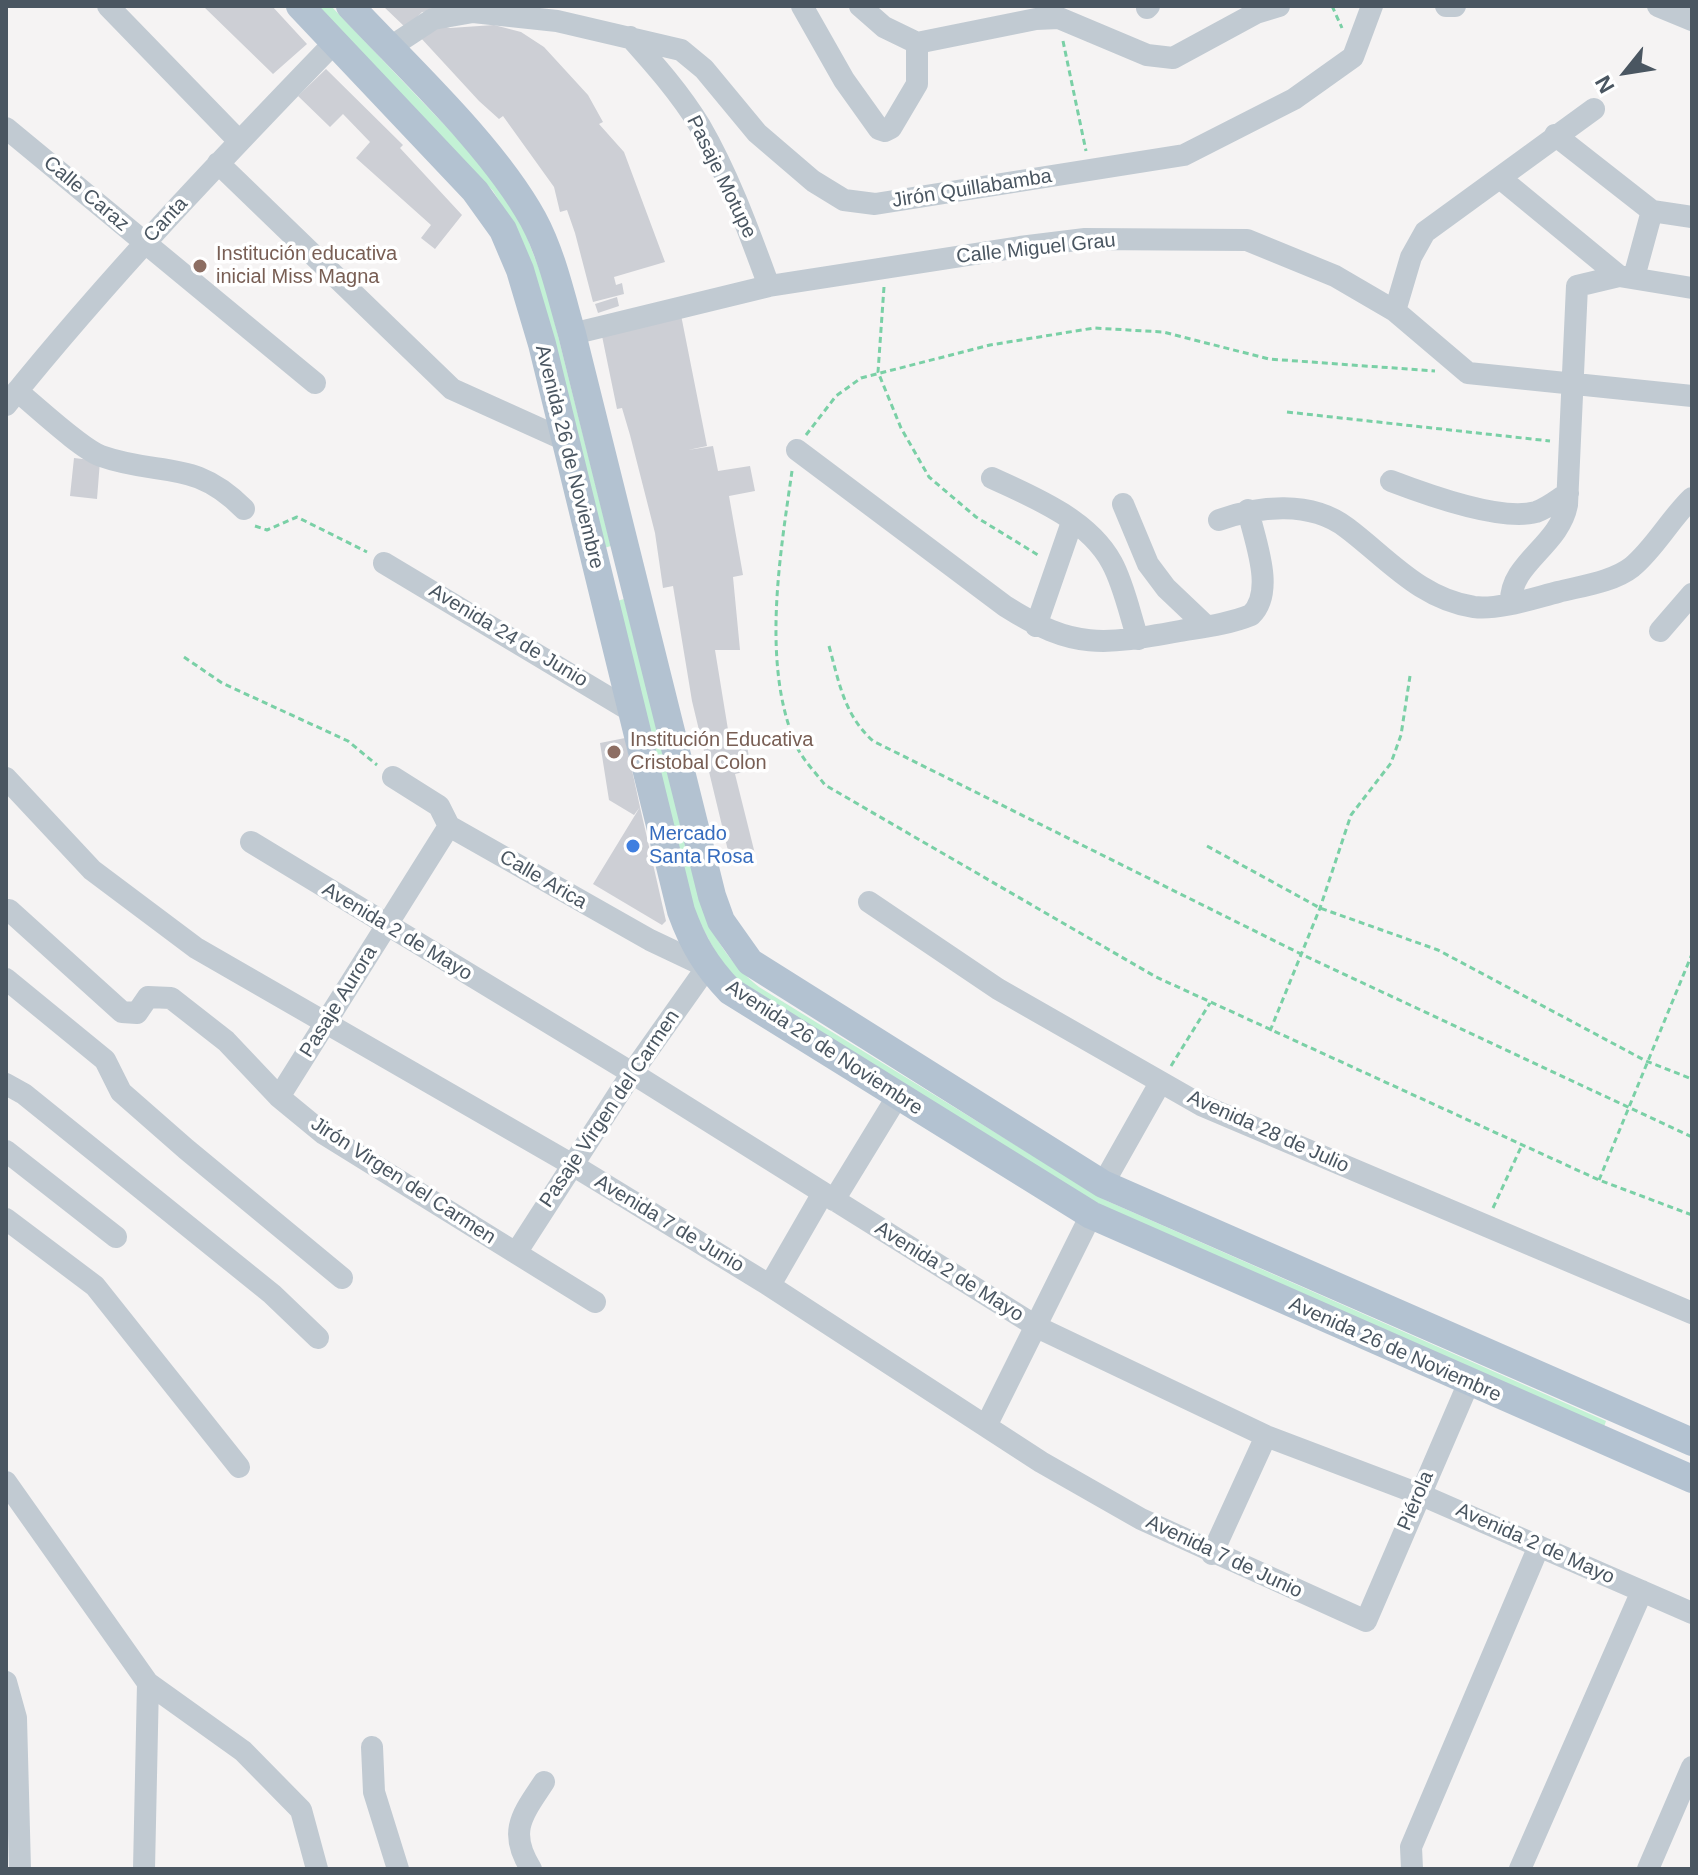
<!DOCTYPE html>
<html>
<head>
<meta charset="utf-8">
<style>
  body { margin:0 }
  #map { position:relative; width:1698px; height:1875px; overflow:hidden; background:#f5f3f3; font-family:Arial,sans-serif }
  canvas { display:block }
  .frame { position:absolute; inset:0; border:8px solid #4a5661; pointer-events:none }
  .north { position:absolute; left:1586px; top:32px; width:80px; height:80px; -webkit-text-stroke:6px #fff; paint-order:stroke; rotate:240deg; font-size:22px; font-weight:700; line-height:32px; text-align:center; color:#4a5661 }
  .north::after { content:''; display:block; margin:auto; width:28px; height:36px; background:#4a5661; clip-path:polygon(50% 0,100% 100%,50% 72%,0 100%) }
</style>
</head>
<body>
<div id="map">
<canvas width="1698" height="1875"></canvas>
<div class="frame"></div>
<div class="north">N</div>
</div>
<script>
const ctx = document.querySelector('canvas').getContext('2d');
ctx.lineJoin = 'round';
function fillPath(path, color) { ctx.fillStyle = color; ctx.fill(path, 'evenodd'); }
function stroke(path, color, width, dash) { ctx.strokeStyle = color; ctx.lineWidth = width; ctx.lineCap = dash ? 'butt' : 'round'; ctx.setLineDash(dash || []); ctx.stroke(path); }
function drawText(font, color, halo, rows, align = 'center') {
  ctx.font = font + ' Arial,sans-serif'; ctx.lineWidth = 7; ctx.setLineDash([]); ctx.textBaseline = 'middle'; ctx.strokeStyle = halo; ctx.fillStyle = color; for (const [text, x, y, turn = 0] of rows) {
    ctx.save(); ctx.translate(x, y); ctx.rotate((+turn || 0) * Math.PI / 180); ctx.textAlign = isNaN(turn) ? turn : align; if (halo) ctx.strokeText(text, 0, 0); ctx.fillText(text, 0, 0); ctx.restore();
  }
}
const green = new Path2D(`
  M318,6H331L478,160L521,222L545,284L611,546L604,548L514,225L493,191Z
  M624,599L703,910C717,943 731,964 759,987L1105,1200L1606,1421L1604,1427L1132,1224L753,995L720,961L695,913L617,601Z`);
const building = new Path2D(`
  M203,6H272L307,44L273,74Z
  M383,6H448L451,10L422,12L406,28Z
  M435,24L450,28L494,25L521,32L544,47L588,95L603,122L599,124L624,152L665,262L614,277L616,285L622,283L624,294L593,302L575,233L567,210L560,212L554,187L503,116L499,119L479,101L420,37Z
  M326,69L403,145L400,148L462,215L435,249L421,238L431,225L356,158L370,142L343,114L330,127L298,96Z
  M617,297L619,306L598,313L595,304Z
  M681,315L707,446L688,450L713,446L718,471L750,466L755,491L729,496L743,575L733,577L740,650H715L731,748L747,745L751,770L735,774L755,854L730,859L692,701L673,586L663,588L655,533L630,435L622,408L617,409L602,336Z
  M74,458L100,461L97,499L70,496Z
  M625,738L640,807L666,921L662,925L593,884L640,807L634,815L609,800L600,743Z`);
const path = new Path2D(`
  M1332,6L1342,28
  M1063,41L1086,151
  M884,287L878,372L901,428L929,477L976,517L1038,555
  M1287,412L1550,441
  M806,435L836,396L861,378L990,345L1094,328L1163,332L1269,359L1435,371
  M792,471C780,556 761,664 796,745C802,759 816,773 825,785L1156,977L1599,1180L1692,1215
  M255,526L267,530L297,517L367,552
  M829,646C839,682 844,715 873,741L1301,954L1692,1137
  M184,657L222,683L348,741L377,765
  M1207,846L1320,908L1438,950L1646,1061L1692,1079
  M1270,1031L1320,908L1351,815L1391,763L1401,735L1410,676
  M1171,1066L1210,1003
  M1599,1180L1692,954
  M1493,1208L1522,1145`);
const minor = new Path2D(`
  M108,6L238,140
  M802,6L844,80L879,129L885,131L891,128L917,84V43
  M860,6L884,27L917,43L1036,19L1059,18L1147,55L1173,58L1256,13L1279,6
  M1446,6H1455
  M1658,6L1692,20
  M1147,8L1149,6
  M630,37C655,65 680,93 700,126C729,176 749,232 769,286
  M389,48L433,19L473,12L557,21L681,50L704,69L757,133L813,181L844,200L875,204L1184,155L1294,99L1353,57L1372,6
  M6,128L315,383
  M1555,135L1652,211L1692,217
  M218,163L452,389L565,440
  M1500,178L1619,276
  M1634,277L1652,211
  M1395,311L1411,257L1425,232L1594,109
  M572,334L769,286L1020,247L1085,239L1247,240L1335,276L1395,311L1468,373L1692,396
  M17,391C37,407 80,448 101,456C160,477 194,458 244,509
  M6,405C108,278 221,160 334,43
  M797,450L1005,606C1074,650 1103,645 1180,631C1204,627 1229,624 1251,615C1276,591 1254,539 1248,510
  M992,478C1034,497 1089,520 1112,563C1124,585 1130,615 1138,639
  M1391,481C1425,494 1501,522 1536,512C1548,508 1557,500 1568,493
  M1123,504L1148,564L1166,588L1206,626
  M1219,520C1258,506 1311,500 1347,528C1387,558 1420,599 1474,607C1499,610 1534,598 1558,592C1581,586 1613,582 1632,567C1655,548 1670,519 1692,498
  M384,563L631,711
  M1511,602C1510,563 1559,546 1567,505L1577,286L1619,276L1692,288
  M1036,626L1072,522
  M1660,631L1692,594
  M393,777L439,806L449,826L650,940L707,967L632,1073L516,1253
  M6,778L92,870L196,948L571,1164L764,1282L1041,1462L1141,1519L1366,1621L1469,1382
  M251,842L632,1073L1039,1328L1266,1436L1419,1494L1692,1613
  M869,902L998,989L1201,1105L1692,1313
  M9,910L122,1012L137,1013L148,997L171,998L226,1041L279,1097L324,1134L595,1302
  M6,979L105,1060L121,1092L186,1149L342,1278
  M6,1084L24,1094L272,1294L318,1338
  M279,1097L449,826
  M6,1151L116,1237
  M1103,1184L1160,1083
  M834,1200L897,1097
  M6,1219L95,1286L239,1467
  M770,1285L823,1193
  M987,1424L1091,1215
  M6,1482L148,1683L243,1751L301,1810L317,1869
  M1212,1554L1266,1436
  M6,1682L16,1718L20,1869
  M372,1747L374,1792L398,1869
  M144,1869L148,1683
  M531,1869C507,1831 523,1814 544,1782
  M1412,1869L1411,1847L1539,1546
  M1520,1869L1642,1591
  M1648,1869L1692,1767`);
const major = new Path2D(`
  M300,6L475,191L503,230L520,270L542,344L681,911C693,944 706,966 730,991L1091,1215L1692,1479
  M350,6C408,68 492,145 533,219C552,254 561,296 572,334L712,896L721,921L750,962L1103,1184L1692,1442`);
const markers = [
  [200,266,8,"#8d6e63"],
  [614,752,8,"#8d6e63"],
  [633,846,8,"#3f7fe0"]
];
const streetNames = [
  ["Pasaje Motupe",721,177,64],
  ["Jirón Quillabamba",972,189,-9],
  ["Calle Caraz",86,194,40],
  ["Canta",166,220,-47],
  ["Calle Miguel Grau",1036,249,-6],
  ["Avenida 26 de Noviembre",569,457,76],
  ["Avenida 24 de Junio",508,636,31],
  ["Calle Arica",543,880,30],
  ["Avenida 2 de Mayo",397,932,31],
  ["Pasaje Aurora",339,1002,-58],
  ["Avenida 26 de Noviembre",824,1048,33],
  ["Pasaje Virgen del Carmen",610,1109,-56],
  ["Avenida 28 de Julio",1268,1132,24],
  ["Jirón Virgen del Carmen",403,1181,33],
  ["Avenida 7 de Junio",669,1224,31],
  ["Avenida 2 de Mayo",949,1272,32],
  ["Avenida 26 de Noviembre",1395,1350,24],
  ["Piérola",1416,1501,-67],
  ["Avenida 2 de Mayo",1535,1544,24],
  ["Avenida 7 de Junio",1224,1557,25]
];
const educationNames = [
  ["Institución educativa",216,254],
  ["inicial Miss Magna",216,277],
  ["Institución Educativa",630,740],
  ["Cristobal Colon",630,763]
];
const shopNames = [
  ["Mercado",649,834],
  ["Santa Rosa",649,857]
];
fillPath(green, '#c3f1d5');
fillPath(building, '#cdcfd5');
stroke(path, '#7ad0a6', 3, [6, 4]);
stroke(minor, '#c1cad2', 22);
stroke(major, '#b3c2d1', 28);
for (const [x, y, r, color] of markers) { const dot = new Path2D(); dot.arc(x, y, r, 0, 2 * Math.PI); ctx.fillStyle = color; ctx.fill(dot); stroke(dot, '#fff', 3); }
drawText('20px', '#4a5661', '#fff', streetNames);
drawText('20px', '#785e54', '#fff', educationNames, 'left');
drawText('20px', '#366cbe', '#fff', shopNames, 'left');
</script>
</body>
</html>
